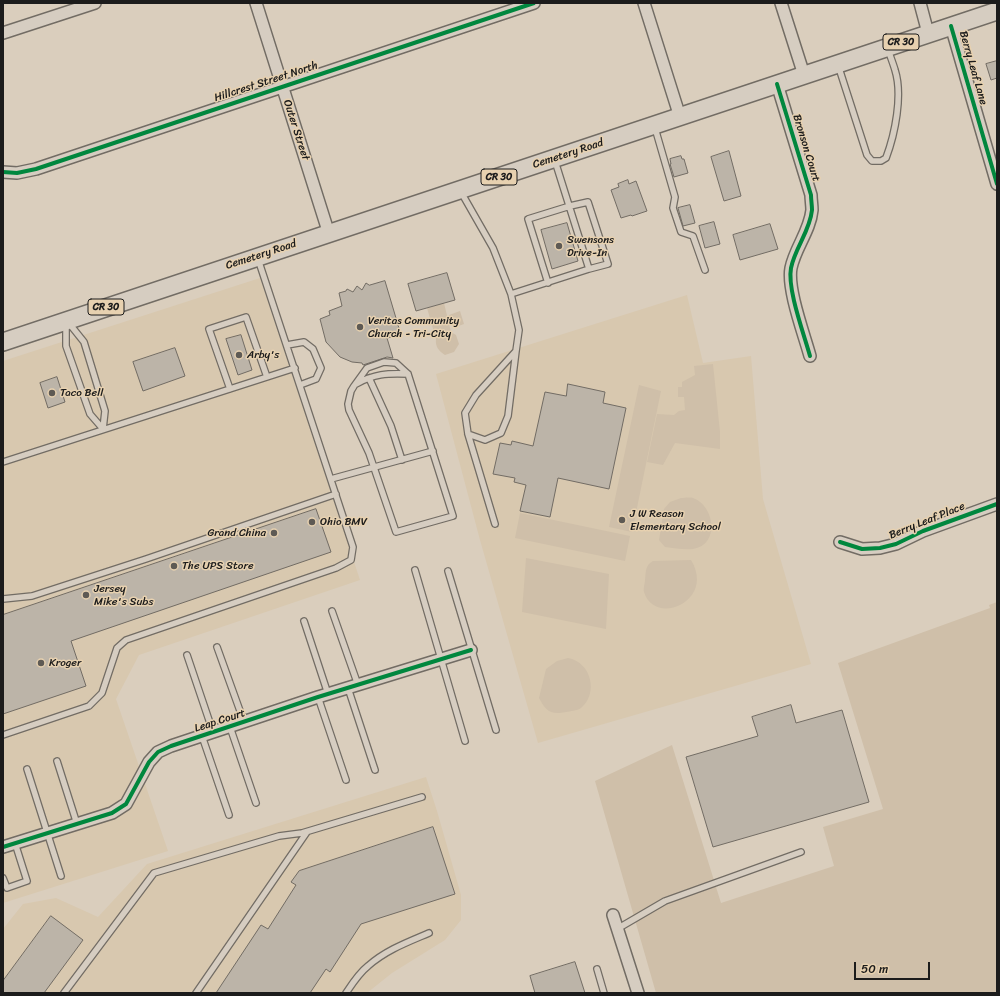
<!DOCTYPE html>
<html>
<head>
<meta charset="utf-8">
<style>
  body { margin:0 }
  #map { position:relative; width:1000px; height:996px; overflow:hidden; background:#dacebd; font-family:Sriracha,sans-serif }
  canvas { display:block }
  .frame { position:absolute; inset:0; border:4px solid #1c1c1c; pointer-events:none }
  .scale { position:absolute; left:854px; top:962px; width:76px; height:18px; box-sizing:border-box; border:2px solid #1c1c1c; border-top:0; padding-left:5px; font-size:12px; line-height:14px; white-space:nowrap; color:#1c1c1c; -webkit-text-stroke:3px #e7d1b0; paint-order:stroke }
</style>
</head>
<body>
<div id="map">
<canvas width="1000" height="996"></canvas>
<div class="frame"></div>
<div class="scale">50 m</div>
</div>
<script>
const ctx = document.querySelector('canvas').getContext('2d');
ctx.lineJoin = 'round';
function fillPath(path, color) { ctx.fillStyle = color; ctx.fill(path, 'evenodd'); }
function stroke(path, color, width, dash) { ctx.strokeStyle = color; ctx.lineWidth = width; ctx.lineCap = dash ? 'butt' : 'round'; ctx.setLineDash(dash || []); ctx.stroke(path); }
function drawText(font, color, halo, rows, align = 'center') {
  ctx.font = font + ' Sriracha,sans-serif'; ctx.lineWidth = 3; ctx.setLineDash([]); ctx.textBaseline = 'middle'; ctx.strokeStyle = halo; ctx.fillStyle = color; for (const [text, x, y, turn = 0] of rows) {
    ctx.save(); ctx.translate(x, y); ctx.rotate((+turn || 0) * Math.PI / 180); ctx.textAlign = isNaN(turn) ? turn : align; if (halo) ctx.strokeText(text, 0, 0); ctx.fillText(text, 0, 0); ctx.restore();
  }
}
const built = new Path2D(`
  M260,278L360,580L139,655L116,699L168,851L3,903V361Z
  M687,295L703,363L751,356L763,499L811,664L538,743L480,540L436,374Z
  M426,777L437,811L461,895V920L445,940L392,973L367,993H3V929L23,904L56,898L98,917L147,864Z`);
const green = new Path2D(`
  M444,303L451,332L456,335L459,344L454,352L445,355C439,351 435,347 436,339L427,308Z
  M460,311L464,324L453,328L449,315Z
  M713,364L720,432V449L675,443L663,465L647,462L657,414L674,415L679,411L685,410L684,397H678V387H682V382L695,375L694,366Z
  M639,385L661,391L632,532L609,527Z
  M681,498C684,498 690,497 693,498C715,506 720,545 693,549C684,550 674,548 665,547L659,540L664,509L670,502Z
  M520,513L630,536L625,561L515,538Z
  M526,558L609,574L606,629L522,612Z
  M691,560C716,601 655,627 644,592C643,589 645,583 645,580C646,572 645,565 653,561Z
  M997,602V993H656L595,781L672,745L721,903L834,866L823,827L883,809L838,663L990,608L989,605Z
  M568,658C591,662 599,693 581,708C577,711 570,711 566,712C550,715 546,711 539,698L546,669L557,661Z`);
const building = new Path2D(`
  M997,61V78L991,80L986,64Z
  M729,151L741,196L724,201L711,157Z
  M681,156L682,159H684L688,173L674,177L670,164H671L670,159Z
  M628,180L629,184L636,181L647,211L632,216L631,215L621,218L611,190L619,187L618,184Z
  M690,205L695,223L683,226L678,208Z
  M714,222L720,244L705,248L699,226Z
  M567,223L578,261L552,269L541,230Z
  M770,224L778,249L740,260L733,235Z
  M447,273L455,300L416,311L408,284Z
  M385,281L401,335L387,338L393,358L387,357L363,365L362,363L352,362L340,357L326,342L320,319L330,315L329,311L342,306L339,293L346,291L347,289L353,292L357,286L362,290L366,283L369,285Z
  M241,335L252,370L238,375L226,339Z
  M175,348L185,376L143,391L133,362Z
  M57,377L65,402L48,408L40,383Z
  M568,384L605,392L603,403L626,408L609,489L558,478L550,517L520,511L526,485L514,482L515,478L493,474L500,443L511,445L512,441L533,446L545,392L566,396Z
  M316,509L331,552L71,641L86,686L3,714V615Z
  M791,705L796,723L842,710L869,802L713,847L686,757L758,736L752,717Z
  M433,827L455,894L361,924L330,972L326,969L310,993H216L261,925L268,929L296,885L291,882L299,871Z
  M51,916L83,940L44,993H3V981Z
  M575,962L585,993H535L530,976Z`);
const lane = new Path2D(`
  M838,65L867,155L872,161H881L886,158C895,134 903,95 895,70C893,63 890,56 888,49
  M655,128L675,197L673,208L681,232L693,236L705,270
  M461,192L493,248L511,294L519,330L516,351L476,395L465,413L468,434L495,524
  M548,283L528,219L570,206L588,202L608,264L589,269
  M511,294L589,269L555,161
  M68,322L84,342L105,411L103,429
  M66,324V346L90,414L103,429
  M287,345L304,342L313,349L321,368L316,379L300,385
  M384,362L396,363L408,374L453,516L396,532L369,453L349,410L348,404L351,391L354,386L367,368Z
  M369,378L391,426L402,460
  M356,384C374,374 387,373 408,374
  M230,389L209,329L246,317L267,377
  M468,434L485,440L501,433L508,416L516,351
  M3,462L295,368
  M331,479L433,451
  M415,570L465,741
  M448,571L496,730
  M3,599L32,596L146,559L336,494
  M332,611L358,685
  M304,621L328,694
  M217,647L244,722
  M187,655L213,732
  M348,688L375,770
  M318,697L346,780
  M230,727L256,803
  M3,735L89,706L102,693L117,648L126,640L336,568L351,560L353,547L258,259
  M202,736L229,815
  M57,761L77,824
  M27,769L61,876
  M3,878L7,888L27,881L15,843
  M617,929L665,901L801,852
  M597,969L604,993
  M64,993L154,873L279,836L302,833L422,797
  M196,993L307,832
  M346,993C352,984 359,973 368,966C386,950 408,942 429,933`);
const street = new Path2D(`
  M256,3L329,234
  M644,3L680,117
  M781,3L804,75
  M920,3L928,33
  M951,26L997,184
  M3,33L95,3
  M777,84L811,195C811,200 812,205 812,210C810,231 795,248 791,268C787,289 804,334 810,356
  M3,172L17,173L36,169L534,3
  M840,542L862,549L880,548L896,544L923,531L997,504
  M3,847L112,813L126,804L149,762L158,752L171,746L318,697L471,650
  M613,915L638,993`);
const primary = new Path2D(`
  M3,342L997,11`);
const cycleway = new Path2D(`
  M951,26L997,184
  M777,84L811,195C811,200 812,205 812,210C810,231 795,248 791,268C787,289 804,334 810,356
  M3,172L17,173L36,169L534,3
  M840,542L862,549L880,548L896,544L923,531L997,504
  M3,847L112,813L126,804L149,762L158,752L171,746L318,697L471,650`);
const markers = [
  [559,246,4,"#5e5a54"],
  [360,327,4,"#5e5a54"],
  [239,355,4,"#5e5a54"],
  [52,393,4,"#5e5a54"],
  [622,520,4,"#5e5a54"],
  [312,522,4,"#5e5a54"],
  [274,533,4,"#5e5a54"],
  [174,566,4,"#5e5a54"],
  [86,595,4,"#5e5a54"],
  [41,663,4,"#5e5a54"]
];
const shields = [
  [901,42,36],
  [499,177,36],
  [106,307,36]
];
const shieldNames = [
  ["CR 30",901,42],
  ["CR 30",499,177],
  ["CR 30",106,307]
];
const streetNames = [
  ["Berry Leaf Lane",973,68,74],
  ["Hillcrest Street North",266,82,-18],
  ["Outer Street",296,130,72],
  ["Bronson Court",806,148,73],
  ["Cemetery Road",568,154,-18],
  ["Cemetery Road",261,255,-18],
  ["Berry Leaf Place",927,521,-22],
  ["Leap Court",220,721,-18]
];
const poiNames = [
  ["Swensons",567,240],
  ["Drive-In",567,253],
  ["Veritas Community",368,321],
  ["Church - Tri-City",368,334],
  ["Arby's",247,355],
  ["Taco Bell",60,393],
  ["J W Reason",630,514],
  ["Elementary School",630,527],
  ["Ohio BMV",320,522],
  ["Grand China",266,533,"right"],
  ["The UPS Store",182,566],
  ["Jersey",94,589],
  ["Mike's Subs",94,602],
  ["Kroger",49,663]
];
fillPath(built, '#d8c8af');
fillPath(green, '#cfbfa9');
fillPath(building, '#bcb4a8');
stroke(building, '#726c64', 1);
stroke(lane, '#726c64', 8);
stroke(street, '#726c64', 14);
stroke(primary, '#726c64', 20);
stroke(lane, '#d6cdc1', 5.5);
stroke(street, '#d6cdc1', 11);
stroke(primary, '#d6cdc1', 17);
stroke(cycleway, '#00873e', 4);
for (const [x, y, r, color] of markers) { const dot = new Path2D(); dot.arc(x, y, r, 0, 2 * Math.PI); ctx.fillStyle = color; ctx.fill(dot); stroke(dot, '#e7d1b0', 1.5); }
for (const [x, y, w] of shields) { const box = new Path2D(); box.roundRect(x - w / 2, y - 8, w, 16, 3); ctx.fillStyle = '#e7d1b0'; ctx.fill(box); stroke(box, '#1c1c1c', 1); }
drawText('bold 10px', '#1c1c1c', null, shieldNames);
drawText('11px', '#1c1c1c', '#e7d1b0', streetNames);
drawText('11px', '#1c1c1c', '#e7d1b0', poiNames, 'left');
</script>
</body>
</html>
